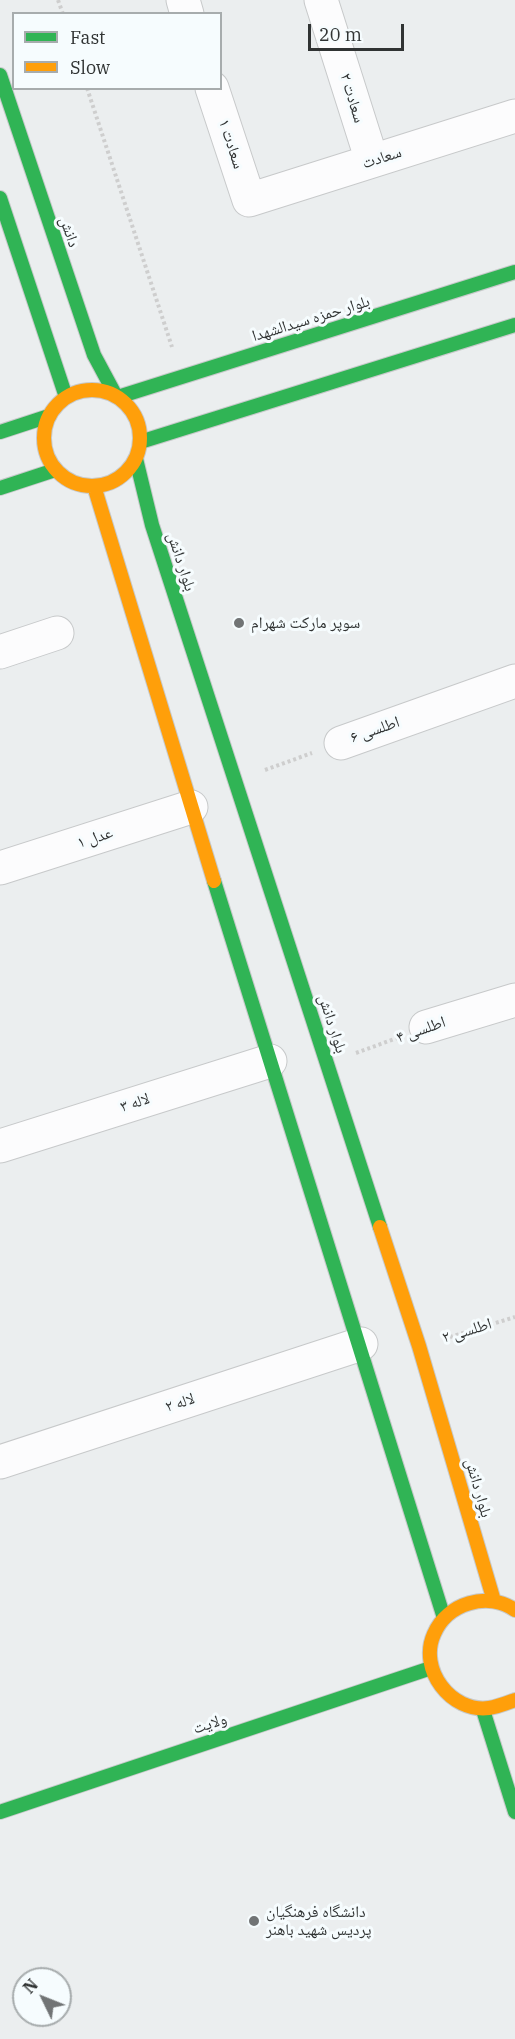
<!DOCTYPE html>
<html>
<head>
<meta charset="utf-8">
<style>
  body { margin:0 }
  #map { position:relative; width:515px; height:2039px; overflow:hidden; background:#ebeeef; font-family:"IBM Plex Serif",serif }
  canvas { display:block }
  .legend { position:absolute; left:12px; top:12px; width:210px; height:78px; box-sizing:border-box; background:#f6fcfe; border:2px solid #a7acad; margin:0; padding:8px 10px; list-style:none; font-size:18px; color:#303333 }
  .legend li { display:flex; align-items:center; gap:12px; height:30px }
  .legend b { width:30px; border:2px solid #a7acad }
  .north { position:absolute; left:12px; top:1967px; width:60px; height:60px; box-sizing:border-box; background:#f6fcfe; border:2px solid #a7acad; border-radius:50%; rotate:313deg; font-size:16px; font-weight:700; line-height:24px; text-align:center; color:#303333 }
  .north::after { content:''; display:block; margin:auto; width:21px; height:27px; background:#717475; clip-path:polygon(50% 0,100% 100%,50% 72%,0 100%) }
  .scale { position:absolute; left:308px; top:24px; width:96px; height:27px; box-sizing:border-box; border:3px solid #303333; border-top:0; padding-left:8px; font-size:18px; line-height:21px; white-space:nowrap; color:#303333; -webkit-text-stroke:4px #f6fcfe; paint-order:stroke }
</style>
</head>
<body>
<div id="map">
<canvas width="515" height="2039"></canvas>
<ul class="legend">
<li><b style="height:8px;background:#30b455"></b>Fast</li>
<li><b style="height:8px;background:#ff9f0a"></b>Slow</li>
</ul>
<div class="north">N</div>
<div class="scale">20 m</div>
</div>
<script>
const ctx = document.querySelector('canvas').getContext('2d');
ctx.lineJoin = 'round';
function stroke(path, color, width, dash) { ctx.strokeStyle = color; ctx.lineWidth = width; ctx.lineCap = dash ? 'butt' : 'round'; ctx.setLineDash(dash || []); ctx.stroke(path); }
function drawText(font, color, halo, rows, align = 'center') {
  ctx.font = font + ' "IBM Plex Serif","Noto Naskh Arabic",serif'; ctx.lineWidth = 6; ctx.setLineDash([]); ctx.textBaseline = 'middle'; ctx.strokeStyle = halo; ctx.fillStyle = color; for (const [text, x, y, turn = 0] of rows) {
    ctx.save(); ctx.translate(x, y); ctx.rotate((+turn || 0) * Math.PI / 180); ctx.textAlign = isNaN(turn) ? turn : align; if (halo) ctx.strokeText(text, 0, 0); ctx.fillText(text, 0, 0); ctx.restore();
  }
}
const path = new Path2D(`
  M58,0L63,14
  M87,88L172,347
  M265,770L312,753
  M356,1053L397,1038
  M450,1337L515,1317`);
const street = new Path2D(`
  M183,0L187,14
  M321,0L372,161
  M212,88L249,200L515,116
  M0,652L57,633
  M341,743L515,681
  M0,868L191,807
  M426,1027L515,1000
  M0,1146L270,1061
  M0,1462L361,1344`);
const fast = new Path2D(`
  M0,75L94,355L116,396
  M0,198L66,397
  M118,397L515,272
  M0,432L49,416
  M140,442L515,325
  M136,459L152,525L380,1227
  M0,488L55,470
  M214,881L444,1618
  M483,1710L515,1812
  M0,1812L431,1668`);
const slow = new Path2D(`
  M44 438a48 48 0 1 1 96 0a48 48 0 1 1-96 0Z
  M94,486L214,881
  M380,1227L419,1346L494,1601
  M515,1610C488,1591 447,1603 434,1634C418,1669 451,1713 489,1708C497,1707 507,1703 515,1700`);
const markers = [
  [239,623,6,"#717475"],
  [254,1921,6,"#717475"]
];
const streetNames = [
  ["سعادت ۲",352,98,73],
  ["سعادت ۱",231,144,72],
  ["سعادت",382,158,-18],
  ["دانش",69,232,71],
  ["بلوار حمزه سیدالشهدا",311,319,-17],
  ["بلوار دانش",181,562,72],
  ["اطلسی ۶",375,730,-19],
  ["عدل ۱",95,838,-18],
  ["بلوار دانش",332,1024,72],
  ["اطلسی ۴",421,1030,-19],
  ["لاله ۳",135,1103,-18],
  ["اطلسی ۲",467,1331,-17],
  ["لاله ۲",180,1403,-18],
  ["بلوار دانش",478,1488,74],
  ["ولایت",210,1724,-18]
];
const poiNames = [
  ["سوپر مارکت شهرام",251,623],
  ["دانشگاه فرهنگیان",266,1912],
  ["پردیس شهید باهنر",266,1930]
];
stroke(street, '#c7c9ca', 35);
stroke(fast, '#c7c9ca', 16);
stroke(slow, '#c7c9ca', 16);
stroke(path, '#cecece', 4, [3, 3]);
stroke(street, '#fcfcfd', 33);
stroke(fast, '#30b455', 14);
stroke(slow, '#ff9f0a', 14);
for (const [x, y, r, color] of markers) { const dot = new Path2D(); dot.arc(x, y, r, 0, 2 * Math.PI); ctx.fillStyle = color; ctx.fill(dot); stroke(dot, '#f6fcfe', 2); }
drawText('16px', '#303333', '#f6fcfe', streetNames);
drawText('16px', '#303333', '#f6fcfe', poiNames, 'left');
</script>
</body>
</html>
